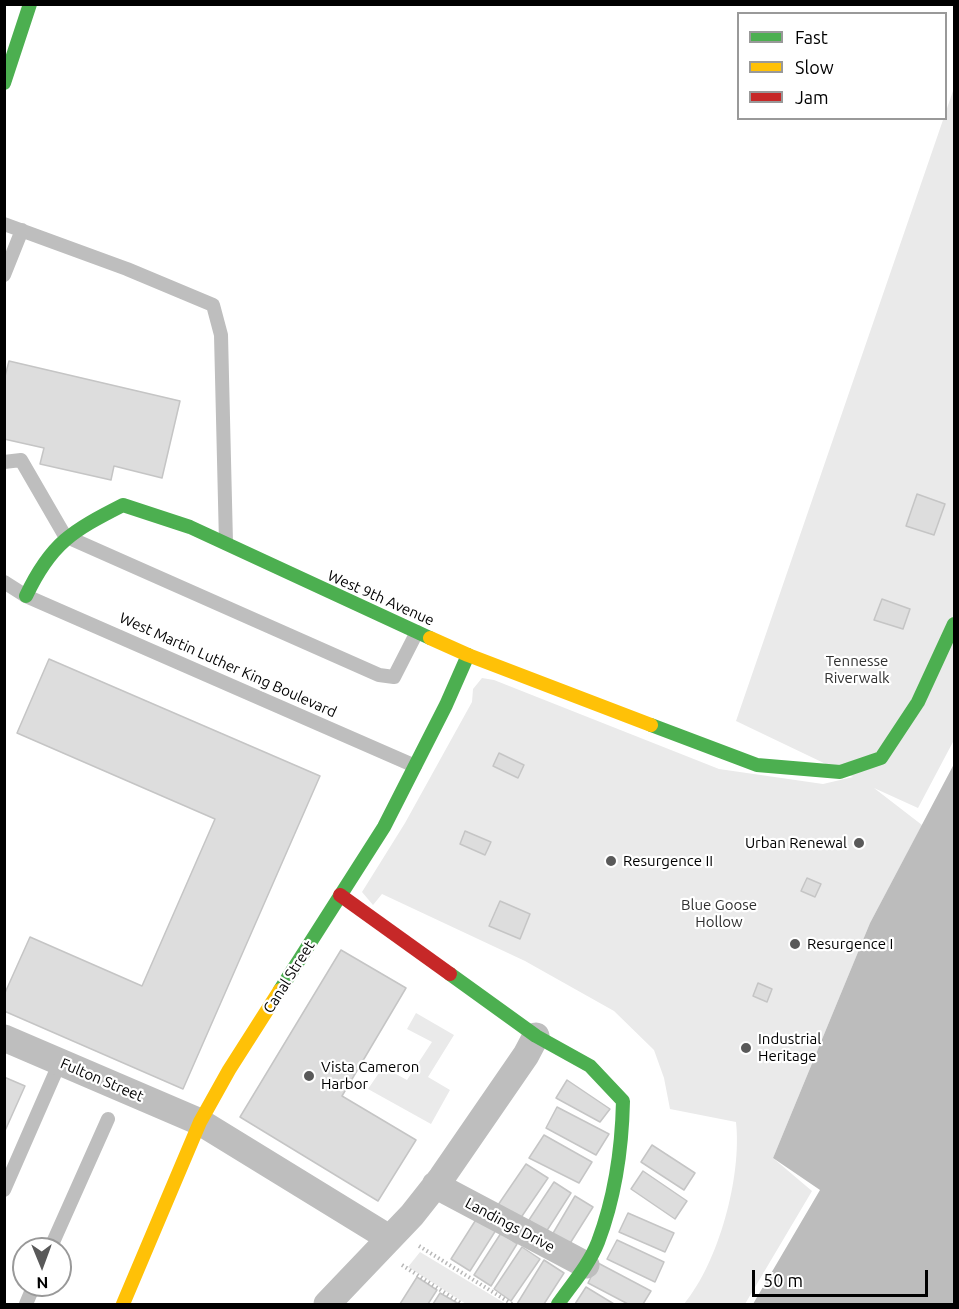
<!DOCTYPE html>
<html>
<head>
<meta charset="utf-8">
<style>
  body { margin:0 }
  #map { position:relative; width:959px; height:1309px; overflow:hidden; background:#fff; font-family:Ubuntu,sans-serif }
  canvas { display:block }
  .frame { position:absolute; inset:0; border:6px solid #000; pointer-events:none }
  .legend { position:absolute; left:737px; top:12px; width:210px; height:108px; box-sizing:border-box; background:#fff; border:2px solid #999; margin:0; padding:8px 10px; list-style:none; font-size:18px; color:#000 }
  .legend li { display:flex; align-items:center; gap:12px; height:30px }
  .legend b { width:30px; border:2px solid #999 }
  .north { position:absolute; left:12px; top:1237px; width:60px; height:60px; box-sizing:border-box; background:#fff; border:2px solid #999; border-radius:50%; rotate:179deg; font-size:16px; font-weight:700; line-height:24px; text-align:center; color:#000 }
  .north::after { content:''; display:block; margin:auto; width:21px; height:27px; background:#595959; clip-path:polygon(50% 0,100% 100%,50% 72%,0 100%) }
  .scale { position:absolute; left:752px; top:1270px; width:176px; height:27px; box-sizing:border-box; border:3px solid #000; border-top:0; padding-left:8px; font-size:18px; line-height:21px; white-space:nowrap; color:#000; -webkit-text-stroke:4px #fff; paint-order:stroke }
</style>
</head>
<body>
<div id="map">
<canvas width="959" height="1309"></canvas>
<div class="frame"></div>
<ul class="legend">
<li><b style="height:8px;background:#4caf50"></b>Fast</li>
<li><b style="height:8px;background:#ffc107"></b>Slow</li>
<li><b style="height:8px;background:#c62828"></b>Jam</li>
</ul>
<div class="north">N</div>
<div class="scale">50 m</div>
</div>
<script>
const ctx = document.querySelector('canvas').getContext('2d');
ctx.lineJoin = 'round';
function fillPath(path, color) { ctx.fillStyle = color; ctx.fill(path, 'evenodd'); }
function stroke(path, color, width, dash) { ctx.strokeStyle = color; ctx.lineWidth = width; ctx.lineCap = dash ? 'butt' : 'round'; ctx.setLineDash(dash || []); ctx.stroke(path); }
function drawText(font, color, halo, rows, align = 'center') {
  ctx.font = font + ' Ubuntu,sans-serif'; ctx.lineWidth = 4.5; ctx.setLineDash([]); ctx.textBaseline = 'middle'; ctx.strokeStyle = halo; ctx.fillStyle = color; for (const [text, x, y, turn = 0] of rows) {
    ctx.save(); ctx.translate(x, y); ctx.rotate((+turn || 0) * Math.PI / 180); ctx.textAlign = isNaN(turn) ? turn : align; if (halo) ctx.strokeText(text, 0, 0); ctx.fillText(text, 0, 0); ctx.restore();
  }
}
const green = new Path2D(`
  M954,88V740L918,808L874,788L922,825L870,923L773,1158L812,1191L745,1304H684C719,1262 742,1176 736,1122L670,1109L664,1078L654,1050L614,1011L525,961L382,894L373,905L362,892L405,823L472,702L473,689L482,678L494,680L719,769L823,784L853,777L736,721Z
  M416,1013L454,1035L428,1077L450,1090L431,1124L368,1089L383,1067L407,1080L432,1042L407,1029Z
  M420,1252L506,1304H466L408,1267Z`);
const water = new Path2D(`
  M954,764V1304H753L820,1190L773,1158L870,923Z`);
const building = new Path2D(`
  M9,361L180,401L162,478L114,466L111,480L40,464L44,448L4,439V380Z
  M917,494L945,504L934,535L906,526Z
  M882,599L910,609L903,629L874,620Z
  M49,659L320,776L183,1089L4,1011V995L30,937L142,986L215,819L17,733Z
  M499,753L524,765L518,778L493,766Z
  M465,831L491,842L485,855L460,844Z
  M807,878L821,884L815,897L801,891Z
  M500,901L530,914L520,939L489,926Z
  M341,950L406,988L342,1096L416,1140L378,1201L240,1117Z
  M758,983L772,989L767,1002L753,996Z
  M4,1077L25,1086L4,1133Z
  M567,1080L610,1109L600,1122L556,1098Z
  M557,1107L609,1134L596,1155L546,1128Z
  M544,1135L592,1162L579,1183L529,1158Z
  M652,1145L695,1173L684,1190L641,1162Z
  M526,1164L548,1178L520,1219L498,1205Z
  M643,1171L687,1201L675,1219L631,1189Z
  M554,1182L571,1193L546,1232L529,1220Z
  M575,1196L593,1207L569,1245L552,1235Z
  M628,1213L674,1233L665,1252L619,1232Z
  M477,1218L496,1230L470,1271L451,1259Z
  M501,1233L517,1244L491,1286L474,1275Z
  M617,1240L664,1262L655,1282L607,1259Z
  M522,1247L540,1259L511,1301L494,1289Z
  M544,1260L564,1273L544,1304H517Z
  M598,1263L651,1291L643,1304H628L588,1283Z
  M417,1277L437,1290L428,1304H400Z
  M586,1287L614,1304H575Z
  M440,1293L459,1304H433Z`);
const path = new Path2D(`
  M419,1246L512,1304
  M402,1265L462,1304`);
const lane = new Path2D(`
  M4,224L127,269L213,305L221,335L226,543
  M4,275L22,230
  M4,462L21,460L65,536L379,675L394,677L417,632
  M4,582L26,596L415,766
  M4,1190L60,1062
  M50,1249L108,1119
  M26,1304L34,1285`);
const street = new Path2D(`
  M4,1038L200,1122L389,1238
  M435,1185L586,1265
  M327,1304L412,1215L442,1177L526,1055L536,1036`);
const fast = new Path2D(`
  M4,83L30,4
  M26,596C51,543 72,531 123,505L190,527L430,638
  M651,725L757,765L840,772L881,758L918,702L954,624
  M450,974L536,1036L590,1066L623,1101C622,1148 615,1197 598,1242C589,1265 572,1284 558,1304
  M280,990L384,827L446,705L468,655`);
const slow = new Path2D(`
  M430,638L468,655L651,725
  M123,1304L200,1122L229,1070L280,990`);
const jam = new Path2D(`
  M340,895L450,974`);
const markers = [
  [859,843,6,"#595959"],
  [611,861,6,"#595959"],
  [795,944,6,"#595959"],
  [746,1048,6,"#595959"],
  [309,1076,6,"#595959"]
];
const streetNames = [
  ["West 9th Avenue",381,598,24],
  ["West Martin Luther King Boulevard",228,665,24],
  ["Canal Street",289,977,-58],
  ["Fulton Street",102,1080,23],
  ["Landings Drive",510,1225,28]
];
const parkNames = [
  ["Tennesse",857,661],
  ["Riverwalk",857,678],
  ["Blue Goose",719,905],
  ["Hollow",719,922]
];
const poiNames = [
  ["Urban Renewal",847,843,"right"],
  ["Resurgence II",623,861],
  ["Resurgence I",807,944],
  ["Industrial",758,1039],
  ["Heritage",758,1056],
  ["Vista Cameron",321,1067],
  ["Harbor",321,1084]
];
fillPath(green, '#eaeaea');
fillPath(water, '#bcbcbc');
fillPath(building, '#ddd');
stroke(building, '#c5c5c5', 1.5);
stroke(path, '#b8b8b8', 4, [1.5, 3]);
stroke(lane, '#bebebe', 14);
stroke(street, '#bebebe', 27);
stroke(fast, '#4caf50', 14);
stroke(slow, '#ffc107', 14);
stroke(jam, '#c62828', 14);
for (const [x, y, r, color] of markers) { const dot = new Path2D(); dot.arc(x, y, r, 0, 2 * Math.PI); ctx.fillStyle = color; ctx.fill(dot); stroke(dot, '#fff', 2); }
drawText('15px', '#000', '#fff', streetNames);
drawText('15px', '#303030', '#fff', parkNames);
drawText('15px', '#000', '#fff', poiNames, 'left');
</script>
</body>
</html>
